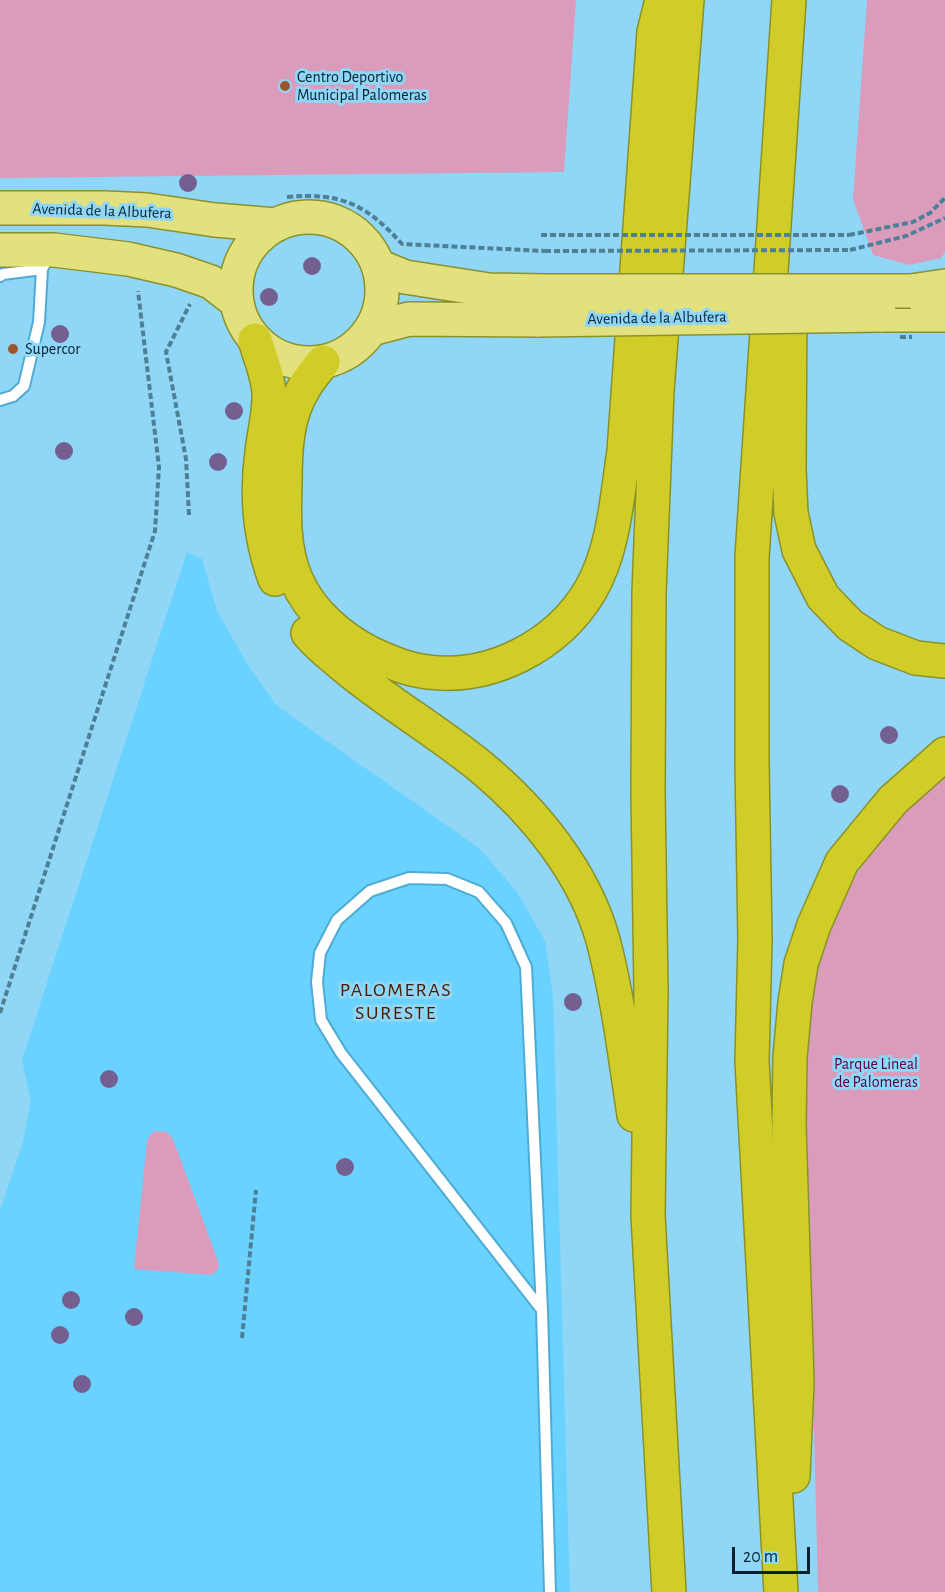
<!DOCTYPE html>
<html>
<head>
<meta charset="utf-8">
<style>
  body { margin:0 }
  #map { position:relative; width:945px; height:1592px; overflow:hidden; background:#90d6f7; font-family:"Alegreya Sans",sans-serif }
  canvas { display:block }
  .scale { position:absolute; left:732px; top:1547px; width:78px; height:27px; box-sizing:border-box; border:3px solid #05232f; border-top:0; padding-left:8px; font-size:18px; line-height:21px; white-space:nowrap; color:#05232f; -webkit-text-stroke:4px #90d6f7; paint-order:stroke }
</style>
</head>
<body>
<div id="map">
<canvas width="945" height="1592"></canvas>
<div class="scale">20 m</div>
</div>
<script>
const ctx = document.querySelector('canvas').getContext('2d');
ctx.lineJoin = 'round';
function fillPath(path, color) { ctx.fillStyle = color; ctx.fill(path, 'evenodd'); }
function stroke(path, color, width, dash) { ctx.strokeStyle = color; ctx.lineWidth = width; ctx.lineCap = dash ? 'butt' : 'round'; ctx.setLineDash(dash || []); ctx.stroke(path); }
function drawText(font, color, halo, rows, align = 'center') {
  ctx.font = font + ' "Alegreya Sans",sans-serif'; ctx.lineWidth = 6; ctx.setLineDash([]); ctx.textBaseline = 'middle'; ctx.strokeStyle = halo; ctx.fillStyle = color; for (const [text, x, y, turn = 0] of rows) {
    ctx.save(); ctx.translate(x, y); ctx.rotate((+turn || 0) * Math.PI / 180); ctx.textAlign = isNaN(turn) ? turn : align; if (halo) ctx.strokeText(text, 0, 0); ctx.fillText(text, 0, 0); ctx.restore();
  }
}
const built = new Path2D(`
  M187,552L202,559L217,611L249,667L277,706L479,848L517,892L545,941L553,996L570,1592H0V1211L22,1145L31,1101L22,1060Z`);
const green = new Path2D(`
  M0,0H576L564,172L0,178Z
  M867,0H945V252L941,258L909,265L873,255L853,199Z
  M945,776V1592H818L805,1055L809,998L823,946L849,886L882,834Z
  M155,1131L167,1132L173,1139L218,1261C220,1268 218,1271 211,1275L134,1269L147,1141L150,1135Z`);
const path = new Path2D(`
  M287,197C340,192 366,204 402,244L545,251
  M849,235L913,222L930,213L945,198
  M850,250L906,236L945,218
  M189,515L186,459L166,352L190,304
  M0,1013L155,531L159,467L138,291
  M242,1338L256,1190`);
const lane = new Path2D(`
  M0,276L3,274L42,269
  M0,400L13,396L24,386L39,322L42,269L51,254
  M542,1310L341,1053L321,1020L317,982L320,953L337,920L370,891L409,878L447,879L479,892L506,923L526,967L542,1310L550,1592`);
const primary = new Path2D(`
  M0,208H105L147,210L215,220L276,225
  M236 290a73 73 0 1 1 146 0a73 73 0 1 1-146 0Z
  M0,250H54L128,259L176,270L211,282L237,302
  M378,266L405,277L489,290L545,291
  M911,291L945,286
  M880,315H945
  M371,329L409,319L539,320`);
const highway = new Path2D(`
  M790,295L789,469L791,513L799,550L823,597L850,625L877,643L916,658L945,661
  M255,340C260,357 268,375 269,393C270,412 264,433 262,452C256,495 260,538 275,579
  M323,362C317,370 309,379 304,388C286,416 285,452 285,485C284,515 283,550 296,579C310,612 340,638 372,654C390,662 408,670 428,672C491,680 557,646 590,591C614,550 617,497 624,451L654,32L662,0
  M308,633C319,646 332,656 345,667C388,703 437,731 481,767C534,811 584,872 603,940C618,997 625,1056 634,1115
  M793,1476L797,1382L789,1125L790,1057L795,1002L801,964L814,925L842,862L893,800L945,754
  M669,1592L648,1215L651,990L648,792L649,593L657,391L687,0
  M781,1592L752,1061L755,939L752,764V557L789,0`);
const pathBridge = new Path2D(`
  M541,235H849
  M545,251L850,250
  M900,337H912`);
const primaryBridge = new Path2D(`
  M545,291H911
  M539,320L880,315`);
const trees = [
  [188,183],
  [312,266],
  [269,297],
  [60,334],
  [234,411],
  [64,451],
  [218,462],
  [889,735],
  [840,794],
  [573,1002],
  [109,1079],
  [345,1167],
  [71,1300],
  [134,1317],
  [60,1335],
  [82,1384]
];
const markers = [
  [285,86,6,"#9c552d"],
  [13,349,6,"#9c552d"]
];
const poiNames = [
  ["Centro Deportivo",297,77],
  ["Municipal Palomeras",297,95],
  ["Supercor",25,349]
];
const streetNames = [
  ["Avenida de la Albufera",102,211,2],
  ["Avenida de la Albufera",657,318,-1]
];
const parkNames = [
  ["Parque Lineal",876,1064],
  ["de Palomeras",876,1082]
];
const quarterNames = [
  ["PALOMERAS",396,990],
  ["SURESTE",396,1013]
];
fillPath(built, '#6ad2ff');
fillPath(green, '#db9cbb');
stroke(lane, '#4eacd4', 14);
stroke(primary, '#89922a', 36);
stroke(highway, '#89922a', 36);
stroke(path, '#4d8097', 4, [6, 3]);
stroke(lane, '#fff', 10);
stroke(primary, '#e3e17e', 33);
stroke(highway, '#d0cd28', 33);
stroke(primaryBridge, '#89922a', 36, []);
stroke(pathBridge, '#4d8097', 4, [6, 3]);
stroke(primaryBridge, '#e3e17e', 33);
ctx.fillStyle = '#736090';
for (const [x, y] of trees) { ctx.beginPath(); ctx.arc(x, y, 9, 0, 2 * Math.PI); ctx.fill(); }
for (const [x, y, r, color] of markers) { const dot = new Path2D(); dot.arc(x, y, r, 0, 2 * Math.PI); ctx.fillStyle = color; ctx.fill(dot); stroke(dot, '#90d6f7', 2); }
drawText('16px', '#05232f', '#90d6f7', poiNames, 'left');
drawText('16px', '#05232f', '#90d6f7', streetNames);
drawText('16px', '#5b003b', '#90d6f7', parkNames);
ctx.letterSpacing = '1.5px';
drawText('20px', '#491b00', '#90d6f7', quarterNames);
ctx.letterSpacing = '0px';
</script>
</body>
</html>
